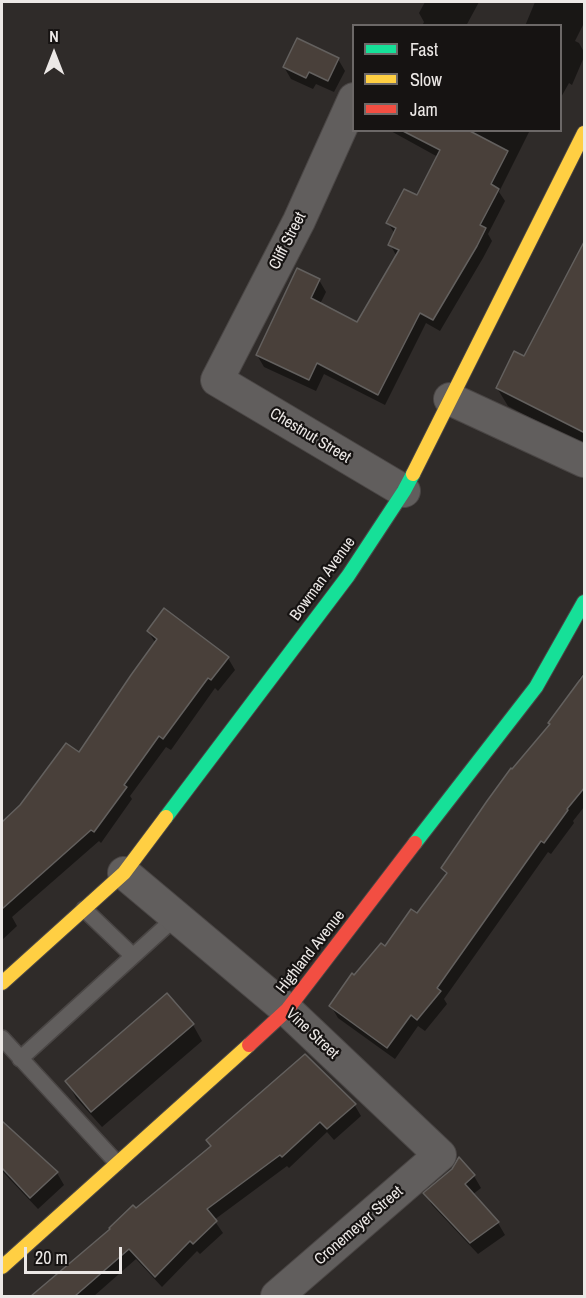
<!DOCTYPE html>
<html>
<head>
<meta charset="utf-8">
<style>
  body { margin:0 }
  #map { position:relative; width:586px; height:1298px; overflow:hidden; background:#2f2b29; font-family:"Archivo Narrow",sans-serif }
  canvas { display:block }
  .frame { position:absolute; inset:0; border:3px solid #ece8e6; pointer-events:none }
  .legend { position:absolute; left:352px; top:24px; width:210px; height:108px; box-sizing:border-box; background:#161312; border:2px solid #6c6867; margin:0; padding:8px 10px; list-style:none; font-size:18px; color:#ece8e6 }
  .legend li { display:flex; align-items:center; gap:12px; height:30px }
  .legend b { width:30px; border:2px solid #6c6867 }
  .north { position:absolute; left:24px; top:24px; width:60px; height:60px; -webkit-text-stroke:4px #161312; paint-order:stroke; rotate:0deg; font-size:16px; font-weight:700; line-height:24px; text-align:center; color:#ece8e6 }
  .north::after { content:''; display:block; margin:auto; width:21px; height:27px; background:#ece8e6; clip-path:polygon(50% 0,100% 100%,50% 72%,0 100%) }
  .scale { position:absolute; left:24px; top:1247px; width:98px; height:27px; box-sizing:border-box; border:3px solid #ece8e6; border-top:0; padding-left:8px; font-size:18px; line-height:21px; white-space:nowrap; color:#ece8e6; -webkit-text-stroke:4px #161312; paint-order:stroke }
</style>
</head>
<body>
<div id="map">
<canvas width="586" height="1298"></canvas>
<div class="frame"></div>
<ul class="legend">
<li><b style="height:8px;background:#16e098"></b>Fast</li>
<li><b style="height:8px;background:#ffcf43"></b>Slow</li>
<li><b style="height:8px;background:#f24e42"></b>Jam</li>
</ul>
<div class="north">N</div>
<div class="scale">20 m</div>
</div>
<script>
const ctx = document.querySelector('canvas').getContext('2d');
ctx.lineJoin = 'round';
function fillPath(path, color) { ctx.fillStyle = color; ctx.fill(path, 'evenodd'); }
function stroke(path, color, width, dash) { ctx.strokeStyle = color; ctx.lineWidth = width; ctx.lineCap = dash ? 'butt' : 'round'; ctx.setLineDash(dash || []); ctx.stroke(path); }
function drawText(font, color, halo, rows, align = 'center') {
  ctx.font = font + ' "Archivo Narrow",sans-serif'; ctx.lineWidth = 4.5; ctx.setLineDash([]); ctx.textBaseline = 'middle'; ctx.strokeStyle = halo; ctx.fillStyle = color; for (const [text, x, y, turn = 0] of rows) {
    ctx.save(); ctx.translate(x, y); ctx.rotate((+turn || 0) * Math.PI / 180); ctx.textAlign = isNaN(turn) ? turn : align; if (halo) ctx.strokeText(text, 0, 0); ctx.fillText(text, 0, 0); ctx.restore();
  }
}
const shadow = new Path2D(`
  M425,2H479L466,26H422L424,22L419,13Z
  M535,2H584V23L575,41L579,43L584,52V57L572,85L569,83L560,99V26H525Z
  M338,59L345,71L334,92L316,84L313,89L291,79L284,67Z
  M389,130H530L499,192L505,201L488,234L492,241L483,258L440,331L426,323L385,405L324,374L316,391L264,367L257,355L319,280L326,292L320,304L358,324L397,257L390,244L395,234L388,223L417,197L438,157Z
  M584,250V446L508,406L497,388L524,358Z
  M148,631L228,658L235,670L218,691L215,688L171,750L166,747L130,796L132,799L101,843L99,841L12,917L17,926L2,940V824L79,754L156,644Z
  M584,672V807L573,821L574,823L551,854L548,852L444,999L447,1004L425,1031L418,1026L395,1059L338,1018L331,1006L355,977L418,915L447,876L443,869L551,725L580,681L579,679Z
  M193,1025L202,1041L102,1127L76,1098L67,1081Z
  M354,1104L361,1116L334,1140L327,1132L289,1168L287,1166L214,1220L223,1233L200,1254L197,1251L162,1287L136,1259L94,1296H33L212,1148L208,1141Z
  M2,1123L57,1173L64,1185L38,1209L3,1172L2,1173Z
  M453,1170L474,1176L481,1188L472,1195L498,1223L505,1235L478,1254L432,1205L425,1194Z`);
const building = new Path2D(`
  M297,38L339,58L328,81L309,72L306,78L283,67Z
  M401,130H468L508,151L491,184L499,189L480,225L486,228L477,246L433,320L420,313L378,395L317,363L309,380L256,355L297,268L320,279L311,298L357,322L399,250L388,245L396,228L386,223L404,189L417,195L440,150Z
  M585,240V433L496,388L514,351L524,356Z
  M164,608L229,657L211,680L208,678L163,739L159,736L124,785L127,787L94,832L91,830L2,909V822L20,805L66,743L79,752L131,675L157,639L147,631Z
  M585,673V787L567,809L568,810L544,843L541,841L437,988L441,991L417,1020L411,1015L387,1048L329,1006L352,973L354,975L381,943L385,946L411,909L417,913L447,873L441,868L487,801L511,768L512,769L550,724L548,723Z
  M167,993L194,1024L91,1112L65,1081Z
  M305,1054L356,1104L327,1129L320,1122L282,1157L280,1155L207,1209L217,1221L193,1244L190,1241L155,1277L129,1249L75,1296H31L110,1229L109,1228L133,1205L136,1208L211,1146L206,1140Z
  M2,1121L58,1172L30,1198L2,1168Z
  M459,1157L475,1175L465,1184L499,1222L470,1243L423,1193L452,1169Z`);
const lane = new Path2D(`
  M84,909L133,956
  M2,1038L117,1163
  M20,1059L176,917`);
const street = new Path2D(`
  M354,99L299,221L217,380L404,491
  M450,399L584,461
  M124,873L287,1010L440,1155L277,1296`);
const fast = new Path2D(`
  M166,817L348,576L404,491L413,474
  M415,843L536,687L584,602`);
const slow = new Path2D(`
  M413,474L584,133
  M2,983L124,873L166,817
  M2,1267L249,1045`);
const jam = new Path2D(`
  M249,1045L287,1010L415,843`);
const streetNames = [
  ["Cliff Street",288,241,-63],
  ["Chestnut Street",310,436,31],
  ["Bowman Avenue",323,579,-54],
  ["Highland Avenue",311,952,-52],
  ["Vine Street",312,1034,43],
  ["Cronemeyer Street",359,1226,-41]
];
fillPath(shadow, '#0007');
fillPath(building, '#49403a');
stroke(building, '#63605e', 1.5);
stroke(lane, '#4a4645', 18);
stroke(street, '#4a4645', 34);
stroke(fast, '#4a4645', 16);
stroke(slow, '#4a4645', 16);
stroke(jam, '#4a4645', 16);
stroke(lane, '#615e5d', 15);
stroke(street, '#615e5d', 32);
stroke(fast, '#16e098', 14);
stroke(slow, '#ffcf43', 14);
stroke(jam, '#f24e42', 14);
drawText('16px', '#ece8e6', '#161312', streetNames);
</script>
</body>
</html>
